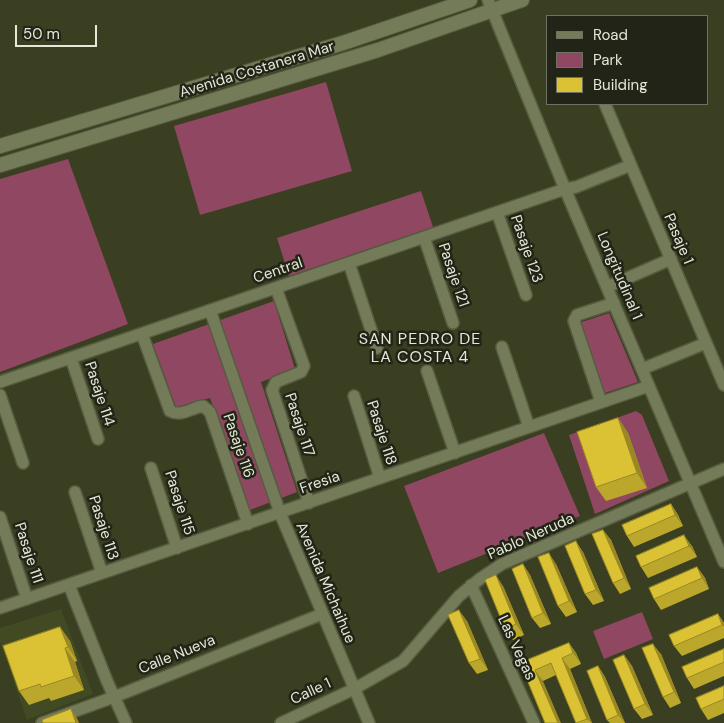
<!DOCTYPE html>
<html>
<head>
<meta charset="utf-8">
<style>
  body { margin:0 }
  #map { position:relative; width:724px; height:723px; overflow:hidden; background:#393f20; font-family:"DM Sans",sans-serif }
  canvas { display:block }
  .legend { position:absolute; left:546px; top:15px; width:162px; height:90px; box-sizing:border-box; background:#212416; border:1px solid #6f7263; margin:0; padding:6px 9px; list-style:none; font-size:15px; color:#e4e8d6 }
  .legend li { display:flex; align-items:center; gap:10px; height:25px }
  .legend b { width:25px; border:1px solid #6f7263 }
  .scale { position:absolute; left:15px; top:25px; width:82px; height:22px; box-sizing:border-box; border:2px solid #e4e8d6; border-top:0; padding-left:6px; font-size:15px; line-height:18px; white-space:nowrap; color:#e4e8d6; -webkit-text-stroke:4px #212416; paint-order:stroke }
</style>
</head>
<body>
<div id="map">
<canvas width="724" height="723"></canvas>
<ul class="legend">
<li><b style="height:6px;background:#737b59"></b>Road</li>
<li><b style="height:14px;background:#904762"></b>Park</li>
<li><b style="height:14px;background:#dbc234"></b>Building</li>
</ul>
<div class="scale">50 m</div>
</div>
<script>
const ctx = document.querySelector('canvas').getContext('2d');
ctx.lineJoin = 'round';
function fillPath(path, color) { ctx.fillStyle = color; ctx.fill(path, 'evenodd'); }
function stroke(path, color, width, dash) { ctx.strokeStyle = color; ctx.lineWidth = width; ctx.lineCap = dash ? 'butt' : 'round'; ctx.setLineDash(dash || []); ctx.stroke(path); }
function drawText(font, color, halo, rows, align = 'center') {
  ctx.font = font + ' "DM Sans",sans-serif'; ctx.lineWidth = 5; ctx.setLineDash([]); ctx.textBaseline = 'middle'; ctx.strokeStyle = halo; ctx.fillStyle = color; for (const [text, x, y, turn = 0] of rows) {
    ctx.save(); ctx.translate(x, y); ctx.rotate((+turn || 0) * Math.PI / 180); ctx.textAlign = isNaN(turn) ? turn : align; if (halo) ctx.strokeText(text, 0, 0); ctx.fillText(text, 0, 0); ctx.restore();
  }
}
const built = new Path2D(`
  M61,609L93,694L27,720L0,642V628Z`);
const green = new Path2D(`
  M326,82L352,171L200,215L174,126Z
  M68,159L128,324L0,372V179Z
  M421,191L433,227L289,276L277,238Z
  M274,301L295,369L261,382L297,492L250,510L210,398L176,407L153,344Z
  M609,313L638,382L602,394L579,323Z
  M636,411L642,415L669,481L595,514L569,435Z
  M544,433L580,516L438,573L404,486Z
  M642,612L653,639L604,659L593,631Z`);
const minor = new Path2D(`
  M488,0L565,189L724,562
  M605,104L724,385
  M497,212L526,295
  M424,237L453,323
  M349,263L377,348
  M607,287L671,259
  M276,288L304,366L301,372L276,382L272,390L309,503
  M210,310L280,513L369,723
  M142,334L170,411C181,417 191,408 203,406L210,412L248,524
  M502,347L529,427
  M71,358L98,439
  M642,369L706,343
  M427,371L455,453
  M0,382L565,189L576,187L631,165
  M0,395L23,463
  M354,396L380,478
  M601,402L574,321L577,315L614,303
  M151,468L177,548
  M75,492L102,573
  M0,517L27,599
  M69,585L107,681L126,723
  M471,585L534,723
  M0,608L649,386
  M42,723L114,697L322,614
  M281,723L354,689L403,661L459,596L481,578L502,564L724,469`);
const secondary = new Path2D(`
  M0,146L343,43L470,0
  M0,165L378,50L522,0`);
const wall = new Path2D(`
  M618,418L628,433L647,488L606,501L596,487Z
  M671,504L678,515L683,526L634,547L627,536Z
  M603,530L611,540L631,589L620,594L613,583Z
  M692,546L697,557L648,578L641,567L636,556Z
  M583,552L604,601L593,605L585,594Z
  M523,564L530,575L551,624L540,628L532,618Z
  M556,564L577,612L566,617L558,606Z
  M697,567L705,578L709,589L661,610L654,599Z
  M503,586L524,635L513,640L505,629Z
  M718,614L724,623V638L682,656L674,646Z
  M467,621L488,670L477,674L469,663Z
  M60,627L70,641L77,661L75,662L84,690L51,701L49,698L29,705L19,691Z
  M569,643L576,653L581,664L570,669L592,723H576L556,675L543,681L520,663Z
  M724,649V676L694,689L687,678Z
  M661,654L681,703L670,708L663,697Z
  M624,655L632,666L653,715L642,719L634,709Z
  M598,666L605,677L625,723H610L607,720Z
  M724,686V713L708,720L701,709Z`);
const shadedWall = new Path2D(`
  M618,418L628,433L647,488L637,473Z
  M671,504L678,515L683,526L675,515Z
  M603,530L611,540L631,589L624,578Z
  M684,535L692,546L697,557L689,546Z
  M576,541L583,552L604,601L596,590Z
  M549,553L556,564L577,612L569,601Z
  M523,564L530,575L551,624L543,613Z
  M697,567L705,578L709,589L702,578Z
  M496,575L503,586L524,635L516,624Z
  M459,610L467,621L488,670L480,659Z
  M718,614L724,623V627L722,625Z
  M60,627L70,641L77,661L68,647Z
  M569,643L576,653L581,664L573,653Z
  M653,644L661,654L681,703L674,692Z
  M65,648L75,662L84,690L74,676Z
  M624,655L632,666L653,715L645,704Z
  M562,658L570,669L592,723H591L587,719Z
  M598,666L605,677L625,723L618,715Z
  M535,670L543,681L561,723H558Z
  M71,709L78,720L79,723H76Z`);
const building = new Path2D(`
  M618,418L637,473L596,487L577,432Z
  M671,504L675,515L627,536L622,525Z
  M603,530L624,578L613,583L592,534Z
  M684,535L689,546L641,567L636,556Z
  M576,541L596,590L585,594L565,546Z
  M549,553L569,601L558,606L538,557Z
  M523,564L543,613L532,618L512,569Z
  M697,567L702,578L654,599L649,588Z
  M496,575L516,624L505,629L485,580Z
  M459,610L480,659L469,663L448,615Z
  M718,614L722,625L674,646L669,635Z
  M60,627L68,647L65,648L74,676L41,687L40,684L19,691L3,646Z
  M569,643L573,653L562,658L587,719L576,723L551,663L535,670L558,723H545L520,663Z
  M653,644L674,692L663,697L642,648Z
  M724,649V662L687,678L682,667Z
  M624,655L645,704L634,709L613,660Z
  M598,666L618,715L607,720L587,671Z
  M724,686V699L701,709L696,698Z
  M71,709L76,723H43L42,720Z`);
const streetNames = [
  ["Avenida Costanera Mar",257,70,-17],
  ["Pasaje 1",678,239,67],
  ["Pasaje 123",526,249,71],
  ["Central",278,271,-19],
  ["Pasaje 121",453,275,71],
  ["Longitudinal 1",619,276,67],
  ["Pasaje 114",99,394,72],
  ["Pasaje 117",299,425,72],
  ["Pasaje 118",381,433,72],
  ["Pasaje 116",238,446,71],
  ["Fresia",320,483,-19],
  ["Pasaje 115",179,503,72],
  ["Pasaje 113",103,528,72],
  ["Pablo Neruda",531,537,-24],
  ["Pasaje 111",28,553,72],
  ["Avenida Michaihue",325,583,67],
  ["Las Vegas",516,648,65],
  ["Calle Nueva",177,655,-22],
  ["Calle 1",311,692,-25]
];
const neighbourhoodNames = [
  ["SAN PEDRO DE",420,340],
  ["LA COSTA 4",420,358]
];
fillPath(built, '#424a23');
fillPath(green, '#904762');
stroke(minor, '#575c40', 14);
stroke(secondary, '#575c40', 16);
stroke(minor, '#737b59', 11);
stroke(secondary, '#737b59', 14);
fillPath(wall, '#bca72d');
fillPath(shadedWall, '#998824');
fillPath(building, '#dbc234');
stroke(building, '#998824', 1);
drawText('15px', '#e4e8d6', '#212416', streetNames);
ctx.letterSpacing = '1px';
drawText('16px', '#e4e8d6', '#212416', neighbourhoodNames);
ctx.letterSpacing = '0px';
</script>
</body>
</html>
